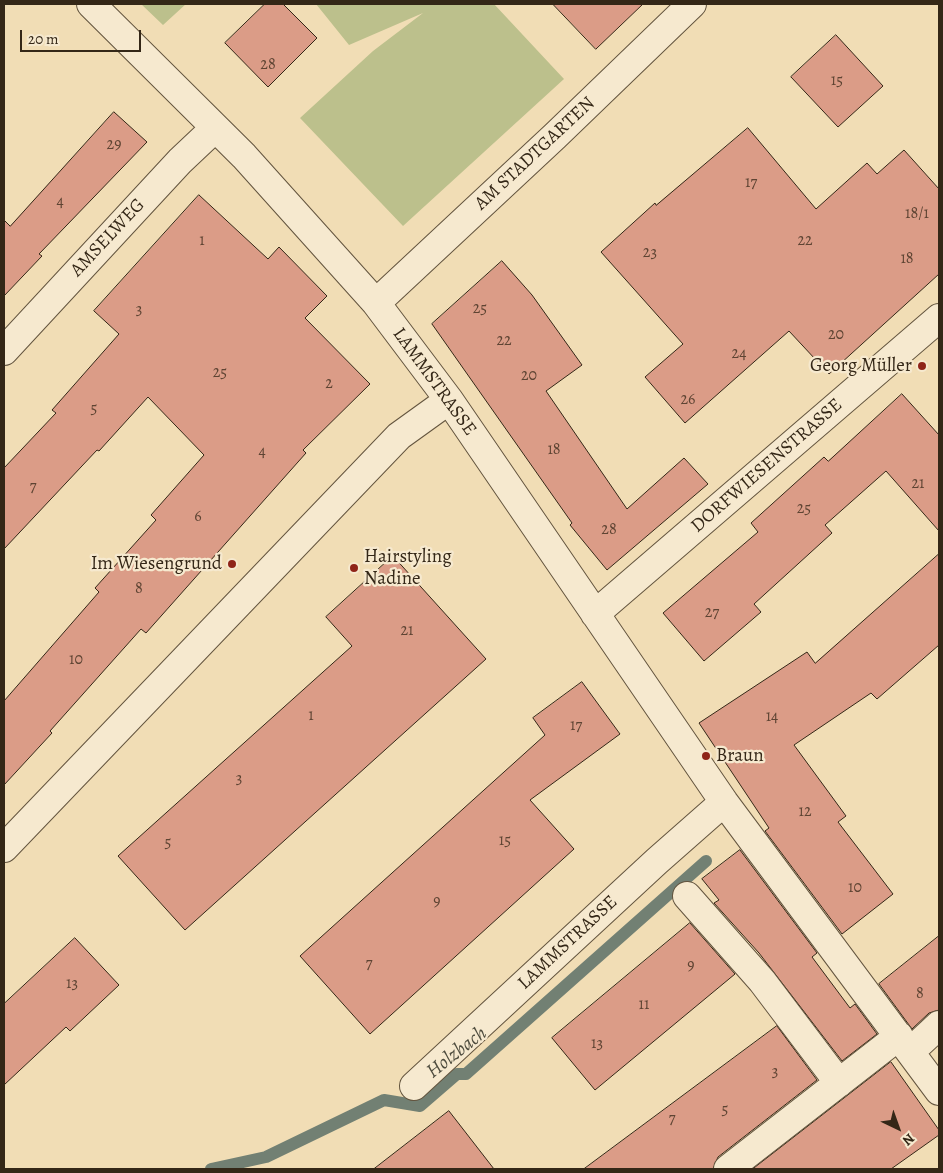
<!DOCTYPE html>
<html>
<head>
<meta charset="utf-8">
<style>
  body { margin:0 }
  #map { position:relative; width:943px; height:1173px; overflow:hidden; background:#f1ddb5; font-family:Alegreya,serif }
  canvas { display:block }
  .frame { position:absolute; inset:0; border:5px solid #342717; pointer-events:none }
  .north { position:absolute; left:873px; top:1103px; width:50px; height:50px; -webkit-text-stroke:4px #f6e9cf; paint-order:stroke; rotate:138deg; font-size:14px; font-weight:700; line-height:20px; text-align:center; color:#342717 }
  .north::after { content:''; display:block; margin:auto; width:18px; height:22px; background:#342717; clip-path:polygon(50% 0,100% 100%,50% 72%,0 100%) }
  .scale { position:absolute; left:20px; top:30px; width:121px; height:22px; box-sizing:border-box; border:2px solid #342717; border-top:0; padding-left:6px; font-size:15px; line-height:18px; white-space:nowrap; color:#342717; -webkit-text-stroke:4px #f6e9cf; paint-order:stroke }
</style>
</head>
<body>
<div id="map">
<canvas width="943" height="1173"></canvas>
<div class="frame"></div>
<div class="north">N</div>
<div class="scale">20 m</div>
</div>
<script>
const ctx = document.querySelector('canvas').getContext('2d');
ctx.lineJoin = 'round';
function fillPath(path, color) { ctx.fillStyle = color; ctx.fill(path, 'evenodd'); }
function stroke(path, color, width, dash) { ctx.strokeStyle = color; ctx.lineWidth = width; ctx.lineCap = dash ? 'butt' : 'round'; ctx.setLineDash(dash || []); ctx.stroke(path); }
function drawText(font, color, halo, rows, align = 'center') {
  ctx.font = font + ' Alegreya,serif'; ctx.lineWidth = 4.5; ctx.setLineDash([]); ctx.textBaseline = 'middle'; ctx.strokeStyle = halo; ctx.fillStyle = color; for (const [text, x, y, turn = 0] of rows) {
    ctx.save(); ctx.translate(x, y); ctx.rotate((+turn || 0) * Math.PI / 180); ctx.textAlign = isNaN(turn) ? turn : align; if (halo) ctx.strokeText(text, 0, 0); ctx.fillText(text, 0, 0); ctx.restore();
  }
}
const green = new Path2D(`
  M141,4H186L163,25Z
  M316,4H494L564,79L403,226L300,118L373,51L423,13L349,45Z`);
const stream = new Path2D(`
  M211,1169L266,1157L384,1100L420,1106L457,1074H466L706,861`);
const building = new Path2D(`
  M265,4H283L317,38L268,87L225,43Z
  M553,4H643L596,49Z
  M836,35L883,86L838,127L791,77Z
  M114,112L147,142L39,254L42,256L4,296V220L10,226Z
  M748,128L816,209L867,163L877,174L904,150L939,189V274L829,374L789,331L685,423L645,377L683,344L601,252L655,203L656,205Z
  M199,195L268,259L279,247L327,296L305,318L370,384L303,450L306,453L146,633L141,629L50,731L52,733L4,785V701L99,592L95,588L156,520L151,515L204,455L148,397L99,451L97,450L4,549V468L56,413L52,410L119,334L94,311Z
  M502,261L532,295L582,365L546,391L627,509L684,458L708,484L607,570L570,525L572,523L432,324Z
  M902,394L939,435V531L886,471L825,525L832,533L754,604L761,612L704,661L663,613L758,532L751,523L824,457L828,461Z
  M939,554V645L877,699L871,693L794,745L846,816L838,822L893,894L842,934L765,831L769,828L699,723L807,652L815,663Z
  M393,556L486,659L185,930L118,856L352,646L326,617Z
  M582,682L620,734L530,800L574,849L370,1034L300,956L545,735L533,718Z
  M740,850L817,953L812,957L850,1008L855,1004L877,1034L842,1061L759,953L714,903L719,900L702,879Z
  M690,923L735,974L595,1090L552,1038Z
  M939,936V1010L929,1013L912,1029L879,984Z
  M75,938L119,985L70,1031L66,1027L4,1085V1004Z
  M777,1026L817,1080L718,1157L713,1169H584Z
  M891,1062L939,1130V1135L891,1169H753Z
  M449,1111L494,1169H374Z`);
const minor = new Path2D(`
  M91,4L244,156L376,303L449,400L724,802L939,1091
  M376,303L555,136L692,4
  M4,351L180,161L215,128
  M595,614L939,318
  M4,848L399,436L449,400
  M687,896L762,981L839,1083
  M910,1052L939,1025
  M414,1086L657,861L724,802
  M728,1169L899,1036`);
const markers = [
  [922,366,5,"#8f2418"],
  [232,564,5,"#8f2418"],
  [354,568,5,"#8f2418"],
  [706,756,5,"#8f2418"]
];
const numberNames = [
  ["28",268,65],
  ["15",837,81],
  ["29",114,145],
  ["17",751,183],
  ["4",60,202],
  ["18/1",917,214],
  ["1",202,241],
  ["22",805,241],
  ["23",650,253],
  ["18",907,259],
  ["25",480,309],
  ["3",139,310],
  ["20",836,335],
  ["22",504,341],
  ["24",739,354],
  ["25",220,373],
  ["20",529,376],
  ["2",329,384],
  ["26",688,400],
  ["5",94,409],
  ["18",554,450],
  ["4",262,452],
  ["21",918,484],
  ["7",33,487],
  ["25",804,509],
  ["6",198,517],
  ["28",609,530],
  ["8",139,589],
  ["27",712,613],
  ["21",407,631],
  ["10",76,660],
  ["1",311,716],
  ["14",772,717],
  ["17",576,726],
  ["3",239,779],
  ["12",805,812],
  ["15",505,841],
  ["5",168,843],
  ["10",855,888],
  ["9",437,902],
  ["7",369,964],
  ["9",691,966],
  ["13",72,984],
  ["8",920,994],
  ["11",644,1005],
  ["13",597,1044],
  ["3",775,1072],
  ["5",725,1110],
  ["7",672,1119]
];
const streetNames = [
  ["AM STADTGARTEN",535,154,-43],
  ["AMSELWEG",108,238,-47],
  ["LAMMSTRASSE",434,382,54],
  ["DORFWIESENSTRASSE",767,466,-41],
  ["LAMMSTRASSE",568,943,-43]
];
const poiNames = [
  ["Georg Müller",912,366],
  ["Hairstyling",364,557,"left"],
  ["Nadine",364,579,"left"],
  ["Im Wiesengrund",222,564],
  ["Braun",716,756,"left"]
];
const waterNames = [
  ["Holzbach",457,1053,-38]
];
fillPath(green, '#bcc08c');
stroke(stream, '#728073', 12);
fillPath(building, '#db9c87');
stroke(building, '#342717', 1);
stroke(minor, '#63543e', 30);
stroke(minor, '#f6e9cf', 28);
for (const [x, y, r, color] of markers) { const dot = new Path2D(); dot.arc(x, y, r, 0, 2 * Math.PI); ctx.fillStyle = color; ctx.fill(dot); stroke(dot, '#f6e9cf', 2); }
drawText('16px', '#5e4433', null, numberNames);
drawText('19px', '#342717', '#f6e9cf', streetNames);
drawText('19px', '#342717', '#f6e9cf', poiNames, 'right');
drawText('italic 20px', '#4e4c3e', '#f6e9cf', waterNames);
</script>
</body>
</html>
